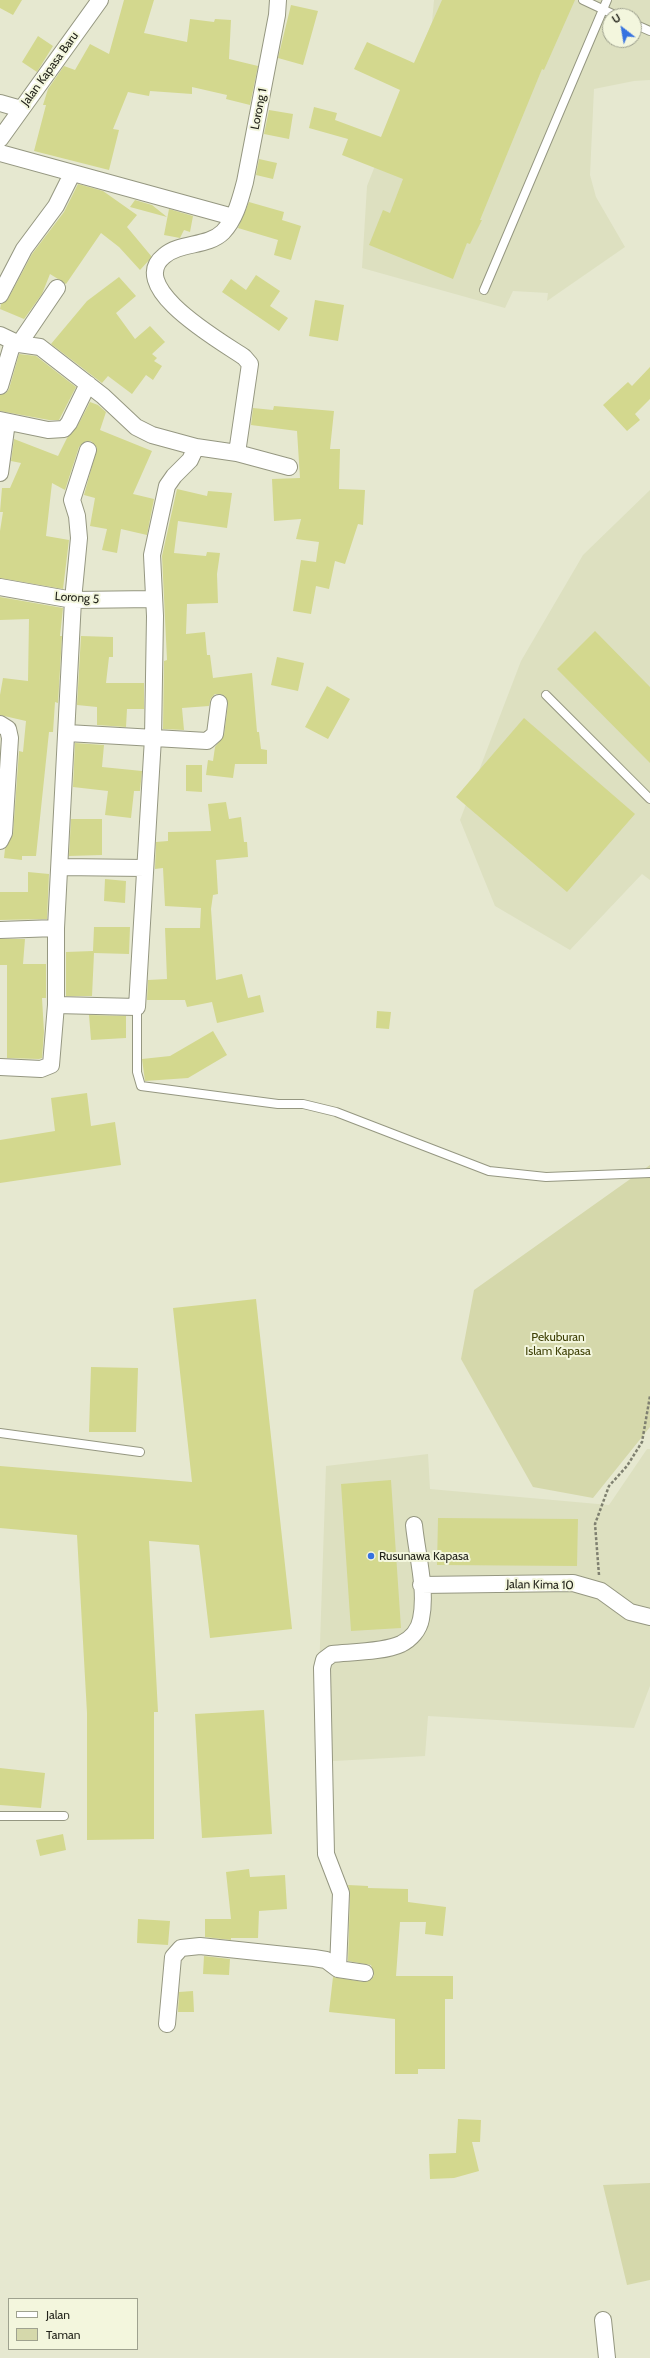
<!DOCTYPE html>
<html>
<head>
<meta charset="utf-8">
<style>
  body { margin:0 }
  #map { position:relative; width:650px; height:2358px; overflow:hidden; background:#e6e8d0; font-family:Cabin,sans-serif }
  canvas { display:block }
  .legend { position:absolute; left:8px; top:2298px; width:130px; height:52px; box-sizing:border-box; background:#f3f6dd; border:1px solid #9fa28f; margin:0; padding:5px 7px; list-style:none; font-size:12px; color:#22231a }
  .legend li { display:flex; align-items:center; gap:8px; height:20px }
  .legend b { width:20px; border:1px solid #9fa28f }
  .north { position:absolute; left:602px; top:8px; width:40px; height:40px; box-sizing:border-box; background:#f3f6dd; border:1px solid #9fa28f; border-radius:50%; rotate:329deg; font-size:11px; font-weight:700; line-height:16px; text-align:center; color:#22231a }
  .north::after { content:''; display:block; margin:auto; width:14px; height:18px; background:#3672e0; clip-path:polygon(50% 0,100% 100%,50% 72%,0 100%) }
</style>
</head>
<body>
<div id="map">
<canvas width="650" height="2358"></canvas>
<ul class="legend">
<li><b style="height:5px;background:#fff"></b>Jalan</li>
<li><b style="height:11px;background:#d5d8ab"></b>Taman</li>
</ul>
<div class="north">U</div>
</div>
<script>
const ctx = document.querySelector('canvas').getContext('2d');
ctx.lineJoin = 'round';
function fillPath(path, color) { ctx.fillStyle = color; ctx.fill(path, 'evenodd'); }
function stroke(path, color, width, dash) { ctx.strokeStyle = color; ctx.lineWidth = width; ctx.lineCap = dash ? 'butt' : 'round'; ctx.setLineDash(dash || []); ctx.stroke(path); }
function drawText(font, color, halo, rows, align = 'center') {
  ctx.font = font + ' Cabin,sans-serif'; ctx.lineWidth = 4; ctx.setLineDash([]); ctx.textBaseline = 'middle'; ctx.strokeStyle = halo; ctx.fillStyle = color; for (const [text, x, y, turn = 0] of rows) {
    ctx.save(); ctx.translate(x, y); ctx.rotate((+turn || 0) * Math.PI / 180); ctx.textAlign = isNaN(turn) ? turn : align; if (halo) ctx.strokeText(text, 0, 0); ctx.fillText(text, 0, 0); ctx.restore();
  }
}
const built = new Path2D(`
  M434,0H650V80L634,81L594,89L590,175L596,197L625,247L547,301L548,293L513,291L505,308L362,268L367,186L432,22ZM610,16H634V40H610Z
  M650,490V880L642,874L570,950L495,906L460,820L521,661L583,555Z
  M647,1449H650V1686L634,1728L428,1716L425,1756L316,1762L326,1466L428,1454L430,1489L609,1505Z`);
const green = new Path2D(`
  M650,1165V1427L593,1498L533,1487L461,1359L474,1290Z
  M650,2183V2280L627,2285L603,2185Z`);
const building = new Path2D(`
  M0,0H22L13,15L0,8Z
  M124,0H154L144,33L187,42L190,19L214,22L215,19L231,20L229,59L258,66L250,105L226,99L227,95L192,87V94L150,91L149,96L128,92L113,129L119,130L109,170L34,151L46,105H43L48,89L64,66L75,70L90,44L109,54Z
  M442,0H575L544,70L542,69L480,220H482L470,244L467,243L453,279L369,245L383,210L390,213L403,179L342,155L348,139L309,128L314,107L337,113L335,120L381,137L400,90L354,69L367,42L414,63Z
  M291,5L318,11L303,65L278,58Z
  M38,36L53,46L37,72L22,62Z
  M269,110L293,114L289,139L264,134Z
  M259,159L277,163L273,179L256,175Z
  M78,184L103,191L137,215L127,227L152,257L140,270L119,247L101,233L66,284L50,274L42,294L24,319L0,309L1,304L8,299L32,254L64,212Z
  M135,200L152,205L167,217L130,207Z
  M249,202L284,212L282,220L301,226L291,260L274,255L278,240L238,228Z
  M169,209L193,216L190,232L184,230L180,238L164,235Z
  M256,275L280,291L270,306L288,318L279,331L222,292L231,279L246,290Z
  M119,277L136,296L116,313L135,339L150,326L165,342L152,354L157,358L154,361L162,366L153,380L146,375L132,394L108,376L102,383L51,344L87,301Z
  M315,300L344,305L338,341L309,336Z
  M19,354L36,356L76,387L59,420H49L0,411V395L6,393L9,389Z
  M650,367V399L635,414L640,420L627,431L603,405L628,382L632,386Z
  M90,402L98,405L106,412L100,430L152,451L133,494L154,499L147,535L121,529L117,553L102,550L107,529L90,526L95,498L84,495L97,448L91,441H86L79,447L65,490L52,483L46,536L69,540L63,589L0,578V531L3,512H0L2,488H10L21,463L11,461L14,439L58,456L67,438L77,427Z
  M274,406L334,411L330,449H340L339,489L365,490L363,525L358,524L345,564L335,561L329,589L316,586L311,614L293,611L301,560L316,562L319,542L296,539L301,519L274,521L272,479L300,478L297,431L251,425L253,408L273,410Z
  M177,489L207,496L208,491L232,493L227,528L178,521L174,553L206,556L207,552L220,553L217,574L218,603L187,604L186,634L205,632L207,655H210L213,678L252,673L257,732H259L261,749L267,750V764H235L233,778L206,775L208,760L213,761L215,747L224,735L228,704L224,695L215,694L211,698L209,706L182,708L184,730L163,729L164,661L167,660L162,556Z
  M0,597L63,608L60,636H62L58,703L55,702L53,732H49L36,856H22V860L4,858L5,849L13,834L19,751L23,752L26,721L0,715V695L3,678L28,681L29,619L0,620Z
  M595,631L650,687V763L557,669Z
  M81,636L113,637V657H109L106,683H144V709H127L126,727L97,725V707L77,705Z
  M277,657L304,663L298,691L271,685Z
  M327,686L350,699L328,739L305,727Z
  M524,718L635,814L567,892L456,797Z
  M75,743L104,745L102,767L142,771L140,791H134L131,818L105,815L108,791L73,787Z
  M186,765H202V792L186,791Z
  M226,802L229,819L241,817L244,842H247L248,857L216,860L218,894L213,895L211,909L216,980L242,974L248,998L260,995L264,1012L217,1023L212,1002L187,1007L185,1000H147L148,980L167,979L165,928H200L201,908L165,906L163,868L155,869L156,842L168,841V832L211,831L208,804Z
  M71,819H102V855L69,856Z
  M28,872L49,874L47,919L0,920V892H28Z
  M105,879L126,881L125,903L104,901Z
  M94,927H130L129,954L94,953L92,996H66V952L93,951Z
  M0,939H25L23,964H46V998H42L44,1032L42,1058L39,1059L7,1058V965H0Z
  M377,1011L391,1012L389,1029L376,1028Z
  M89,1015L126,1016V1038L91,1040Z
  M213,1031L227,1055L188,1078L145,1081L142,1059L170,1056Z
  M87,1093L91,1126L115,1122L121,1165L0,1183V1140L55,1131L51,1098Z
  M256,1299L292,1629L210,1638L199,1545L149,1541L158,1712H154V1839L87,1840V1713L77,1535L0,1528V1466L192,1482L173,1308Z
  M91,1367L138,1368L136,1432H89Z
  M391,1480L401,1628L351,1631L341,1484Z
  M438,1518L578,1519L577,1566L437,1565Z
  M264,1710L272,1834L202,1838L195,1714Z
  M0,1768L45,1773L41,1808L0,1805Z
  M63,1834L66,1850L40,1856L36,1840Z
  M249,1869L250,1877L285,1875L287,1909L259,1911L258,1938H231V1940L205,1937V1919H231L226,1872Z
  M348,1885L368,1886V1888L408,1889V1902L446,1907L443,1936L425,1934L426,1922H400L396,1976H453V1999H445V2069H418V2074H395V2019L329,2012L333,1977L364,1982L372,1979L374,1975L371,1965L348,1961L350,1893Z
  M138,1919L170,1921L168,1945L137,1943Z
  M204,1956L230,1959L229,1975L203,1974Z
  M193,1991L194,2012H178L179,1992Z
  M458,2119L481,2120L480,2142H472L479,2171L454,2178L430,2179L429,2154L456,2153Z`);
const path = new Path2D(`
  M599,1575L595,1524L609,1486L627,1466L642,1442L650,1396`);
const service = new Path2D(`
  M583,0L617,16
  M634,24L650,31
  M484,290L607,0
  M546,695L650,799
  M137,1007V1072L141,1086L278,1104H303L336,1112L489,1171L546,1177L650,1173
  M0,1433L140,1452
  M0,1816H64`);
const minor = new Path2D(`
  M0,103L21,109
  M0,139L100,0
  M0,153L233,217
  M0,295L24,249L56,206L72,174
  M0,335L19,344L40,347L103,396L136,427L152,435L196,447L237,453L289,467
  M19,344L57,288
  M0,386L13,342
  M0,420L48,430L64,429L69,423L88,384
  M237,453L250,364L244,357C222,342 125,287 164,256C180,242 208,247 223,232C236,218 240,200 245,182L277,15L278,0
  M0,473L7,422
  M0,587L73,600L154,599
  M0,724L8,729L10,738L4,833L0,841
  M67,733L207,741L215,734L219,703
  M60,867L145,868
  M0,930L56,928L73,600L79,538L77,516L72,500L88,450
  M56,1005L137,1007L153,738L155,616L152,555L167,486L174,476L190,460L196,447
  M0,1067L41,1069L51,1065L56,1005V928
  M421,1585L573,1583L601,1591L630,1612L650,1617
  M365,1973L338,1969L341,1893L326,1854L322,1668L324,1660L332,1654C351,1652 384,1652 401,1644C411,1639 419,1630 421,1619C427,1590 417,1555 414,1525
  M167,2024L173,1957L181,1948L200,1946L314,1958L326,1960L338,1969
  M603,2320L607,2358`);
const markers = [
  [371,1556,4,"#3672e0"]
];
const streetNames = [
  ["Jalan Kapasa Baru",50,69,-54],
  ["Lorong 1",259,109,-79],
  ["Lorong 5",77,598,4],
  ["Jalan Kima 10",540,1585,1]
];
const parkNames = [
  ["Pekuburan",558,1337],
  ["Islam Kapasa",558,1351]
];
const poiNames = [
  ["Rusunawa Kapasa",379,1556]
];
fillPath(built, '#dde0c0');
fillPath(green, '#d5d8ab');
fillPath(building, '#d3d88e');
stroke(service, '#959781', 10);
stroke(minor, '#959781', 18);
stroke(path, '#7f8070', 2.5, [3, 2]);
stroke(service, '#fff', 8);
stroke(minor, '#fff', 16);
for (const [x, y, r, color] of markers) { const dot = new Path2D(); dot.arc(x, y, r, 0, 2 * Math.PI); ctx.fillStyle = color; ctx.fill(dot); stroke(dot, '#f3f6dd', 1.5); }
drawText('12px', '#22231a', '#f3f6dd', streetNames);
drawText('12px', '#3e4006', '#f3f6dd', parkNames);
drawText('12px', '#22231a', '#f3f6dd', poiNames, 'left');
</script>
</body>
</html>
